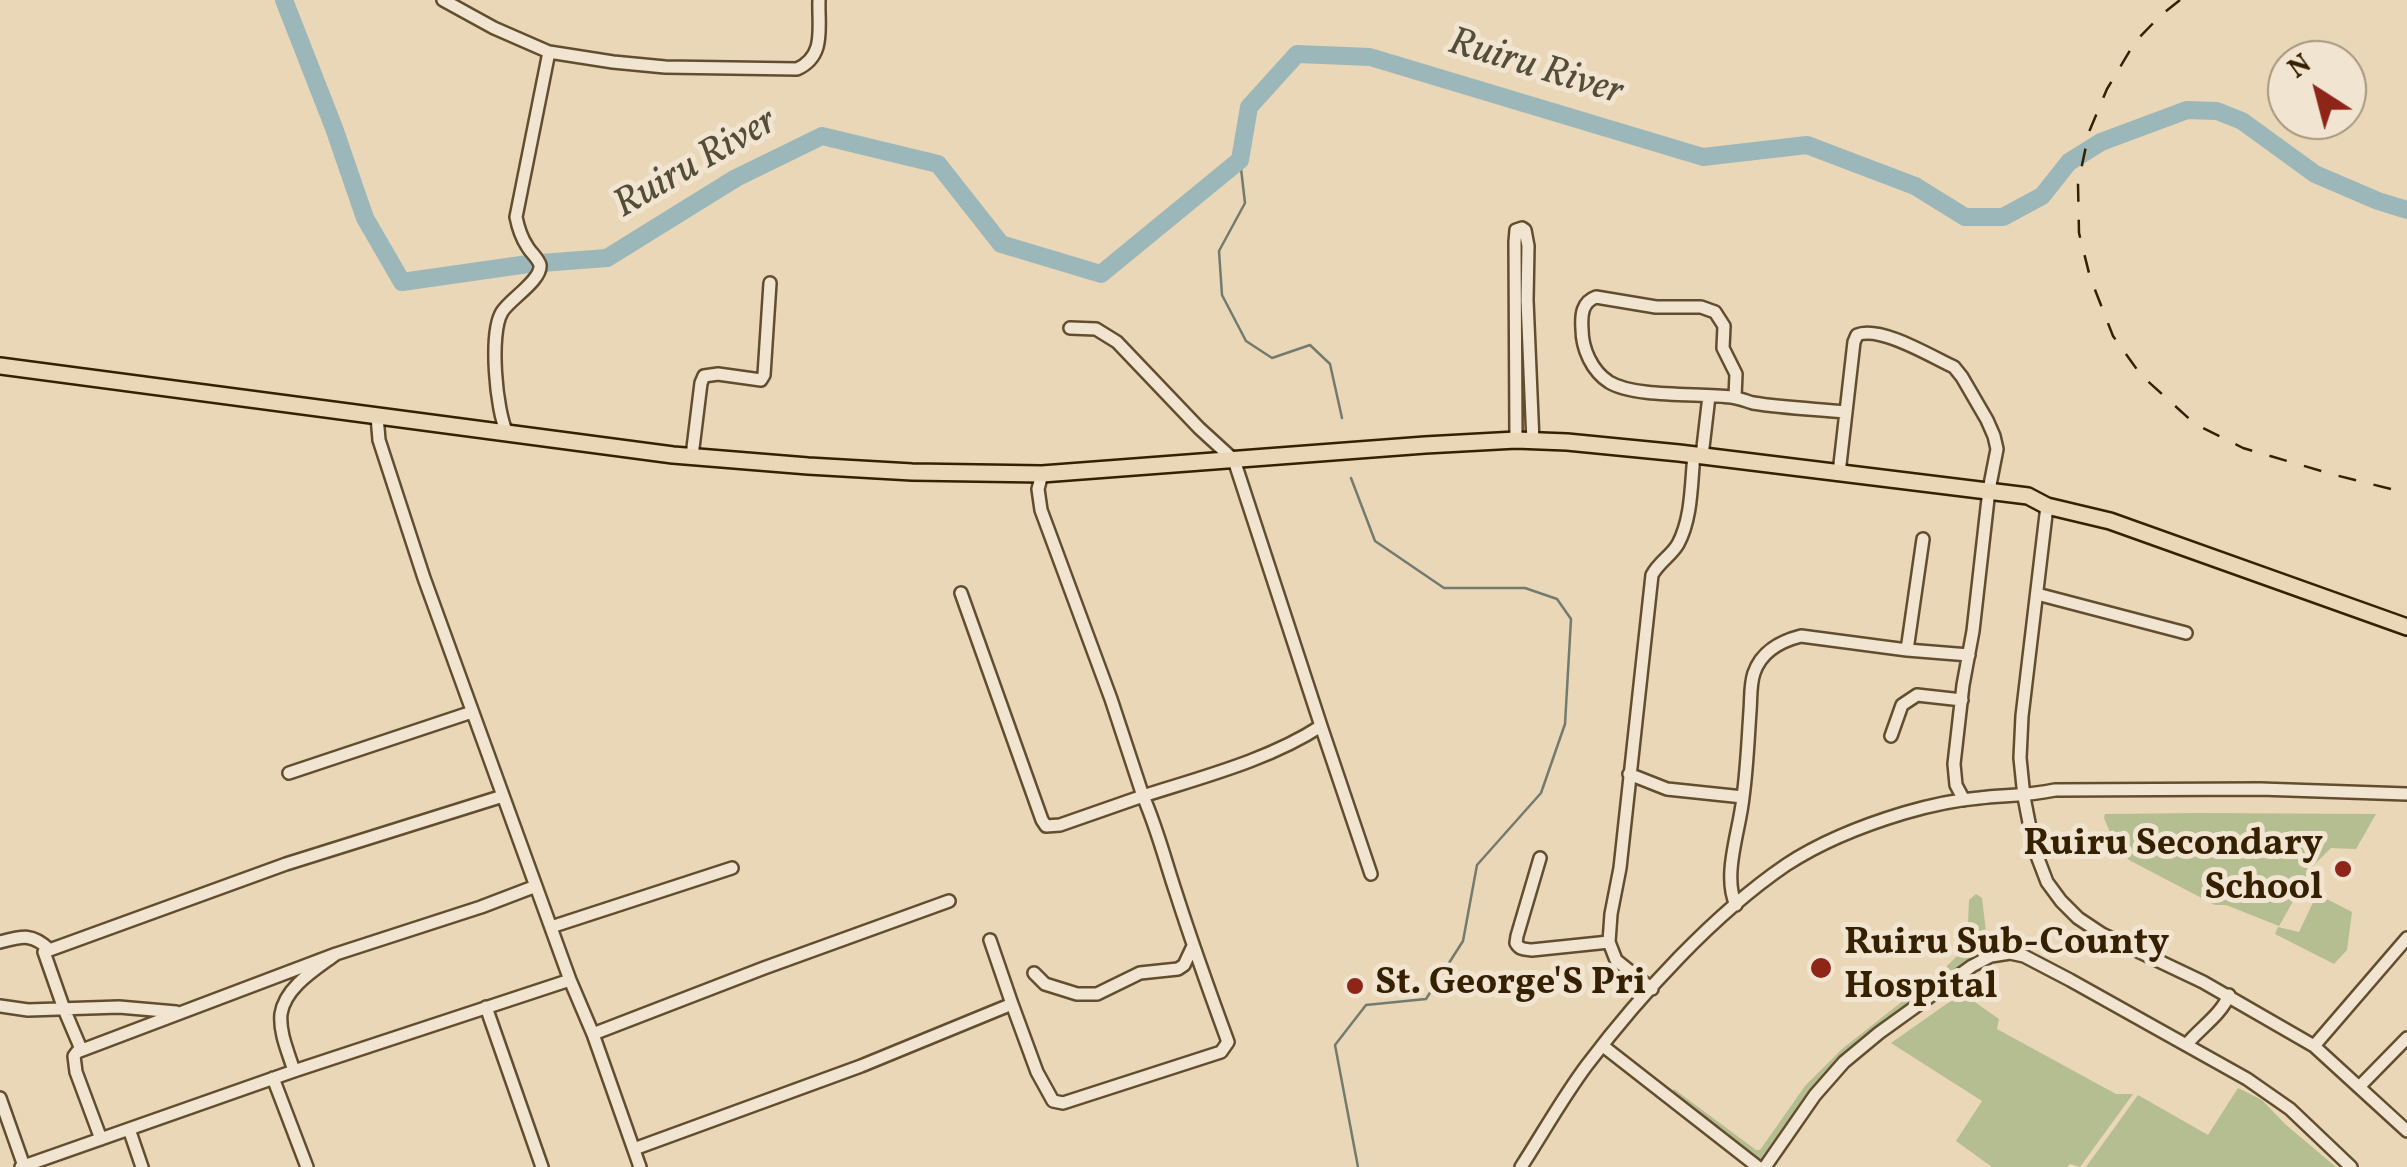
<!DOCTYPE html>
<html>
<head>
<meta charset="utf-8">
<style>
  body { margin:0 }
  #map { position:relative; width:2407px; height:1167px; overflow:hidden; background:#e9d7b8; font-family:Vollkorn,serif }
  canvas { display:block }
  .north { position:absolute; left:2267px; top:40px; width:100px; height:100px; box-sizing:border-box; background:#f1e5d1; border:2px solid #a6967d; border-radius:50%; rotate:324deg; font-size:28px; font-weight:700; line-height:40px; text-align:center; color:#352000 }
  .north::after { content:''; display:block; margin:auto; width:35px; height:45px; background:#8f2418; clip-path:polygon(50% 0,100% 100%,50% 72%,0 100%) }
</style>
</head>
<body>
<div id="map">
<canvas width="2407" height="1167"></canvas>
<div class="north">N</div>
</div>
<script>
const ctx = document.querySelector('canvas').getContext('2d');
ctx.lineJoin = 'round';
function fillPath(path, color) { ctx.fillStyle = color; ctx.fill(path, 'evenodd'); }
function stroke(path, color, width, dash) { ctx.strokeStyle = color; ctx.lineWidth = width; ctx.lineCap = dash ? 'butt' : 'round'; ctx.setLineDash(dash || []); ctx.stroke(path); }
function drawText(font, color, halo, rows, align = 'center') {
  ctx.font = font + ' Vollkorn,serif'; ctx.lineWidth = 10; ctx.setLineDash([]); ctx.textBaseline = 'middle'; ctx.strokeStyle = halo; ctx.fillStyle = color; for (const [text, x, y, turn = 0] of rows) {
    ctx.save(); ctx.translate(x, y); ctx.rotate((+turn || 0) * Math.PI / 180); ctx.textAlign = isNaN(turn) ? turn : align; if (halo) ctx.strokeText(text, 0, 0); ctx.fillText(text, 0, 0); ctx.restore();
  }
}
const green = new Path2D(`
  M2200,813L2376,814L2356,849L2331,848L2313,866L2279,926L2226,905H2215L2129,860L2115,844L2104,818L2105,814Z
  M1976,894L1982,898L1988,948L1892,1018L1820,1080L1763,1159L1756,1160L1672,1093L1674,1089L1756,1150H1760L1805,1086L1842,1049L1946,967L1967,946L1969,900Z
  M2317,894L2352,912L2347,950L2334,964L2275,934L2278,927L2299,932Z
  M1962,993L1999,1019L1997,1029L2116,1094H2133L2080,1167L2070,1164L2067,1167H1992L1956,1141L1982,1101L1891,1043Z
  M2238,1088L2262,1100L2285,1124L2336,1167H2086L2138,1095L2208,1135Z`);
const stream = new Path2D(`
  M1240,160L1245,203L1219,251L1222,295L1246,341L1272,358L1310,345L1330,364L1342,418
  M1351,478L1375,541L1444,588H1525L1557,599L1571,619L1565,724L1541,793L1477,865L1463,941L1426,999L1366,1005L1335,1045L1358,1167`);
const river = new Path2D(`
  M284,0L334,128L365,218L402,282L528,264L607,258L736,178L822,136L938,164L1001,244L1101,274L1240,160L1249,107L1297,54L1370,57L1703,157L1807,145L1915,186L1965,217H2003L2042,196L2069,162L2101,142L2187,110L2217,111L2242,121L2315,174L2378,201L2407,210`);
const minor = new Path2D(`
  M443,0L494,28L549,52L613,62L665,67L797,69C826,56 818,28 819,0
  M1735,397L1736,374L1723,348L1724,326L1715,312L1701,307H1656L1596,297C1582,302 1581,315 1582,329C1582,349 1592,371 1609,382C1635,398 1699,393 1731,397C1739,398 1746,401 1753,403C1784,408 1815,409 1846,412
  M507,433C496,411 489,333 502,312C509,300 542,280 540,265C538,258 530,252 527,246C521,237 518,227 516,217L549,52
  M1516,440L1515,242L1516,230L1522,228L1525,230L1528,246L1527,300L1533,442
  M692,456L701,383L704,376L718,374L761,380L764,375L770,283
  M1702,456L1709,396
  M1839,473L1854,342L1857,335C1880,325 1932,357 1954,367L1962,377L1987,420L1994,436L1997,449L1989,490L1973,631L1963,685L1954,764L1956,785L1964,800
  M1042,474L1038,489L1041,510L1111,699L1143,796C1202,777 1269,760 1321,726L1234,460L1199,428L1117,342L1096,329L1070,328
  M2047,506L2022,716L2020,758L2024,797L2034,848L2047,882L2061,901L2078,918L2102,934L2203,982L2314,1046L2407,1131
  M1923,539L1907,650L1969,655
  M961,593L1042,820L1046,826L1060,825L1143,796C1157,828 1165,860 1176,893C1192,943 1210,993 1228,1042L1221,1052L1063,1103L1053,1101L1037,1072L1012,1004
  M2037,594L2186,633
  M1321,726L1371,874
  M1891,736L1902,705L1917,695L1962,700
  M289,773L472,712
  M1629,774L1667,789L1743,797C1740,830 1722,875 1736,905
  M1743,797C1747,768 1748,740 1750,711C1751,699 1750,684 1754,673C1761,652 1781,641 1801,636L1907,650
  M1540,858L1517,936L1516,943C1520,950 1524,949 1532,950L1609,942
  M551,927L732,868
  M0,942C23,936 32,933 50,950
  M1034,973L1045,984L1077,994H1097L1140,973L1178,969L1184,965L1193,946
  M570,980L593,1034L640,1167
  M1652,989L1616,960L1609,942L1611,914L1620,868L1652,575C1659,562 1671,556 1678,544C1692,518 1691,484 1694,455
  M0,1006L28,1010L119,1007L176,1012
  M486,1007L542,1167
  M593,1034L764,968L949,901
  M2187,1044C2200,1028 2221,1015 2229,995
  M1603,1046L1758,1167
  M2314,1046L2407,938
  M81,1049L64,1009L44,952L286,864L503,796
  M294,1071C289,1054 279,1033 281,1014C285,987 316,969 336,954L481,907L536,886
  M273,1078L307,1167
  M2360,1086L2407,1038
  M0,1098L24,1166
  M129,1129L142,1167
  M101,1139L76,1072L74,1056L77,1052L336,954
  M634,1149L861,1066L1012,1004L990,940
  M21,1167L294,1071L570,980L424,578L379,440L377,416
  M1521,1167C1543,1133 1563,1097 1587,1065C1640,995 1714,914 1786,865C1821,842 1864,825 1904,813C1928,806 1954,800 1979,798C2006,795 2027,796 2055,790L2260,789L2407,794
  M1765,1167L1815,1095L1844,1062L1879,1033L1972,966L1991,956L2010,953L2024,956L2070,980L2247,1079L2290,1109L2351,1167`);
const major = new Path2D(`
  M0,366L673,455L808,466L912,472L1042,474L1425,445L1516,440L1567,442L1679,453L2028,496L2047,506L2110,521L2407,627`);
const rail = new Path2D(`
  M2180,0L2161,15L2135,42L2107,89L2089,132L2078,184L2079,233L2090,277L2113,336L2141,375L2195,424L2243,448L2335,475L2407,493`);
const markers = [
  [2343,869,10,"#8f2418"],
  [1821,968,12,"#8f2418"],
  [1355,986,10,"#8f2418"]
];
const poiNames = [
  ["Ruiru Secondary",2323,847,"right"],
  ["School",2323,891,"right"],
  ["Ruiru Sub-County",1844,946],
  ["Hospital",1844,990],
  ["St. George'S Pri",1375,986]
];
const waterNames = [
  ["Ruiru River",1535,70,17],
  ["Ruiru River",697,166,-30]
];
fillPath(green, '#b5be90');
stroke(stream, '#737b6f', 2.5);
stroke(river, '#9cb7b9', 18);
stroke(minor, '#624e2e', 16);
stroke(major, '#352000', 20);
stroke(minor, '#f1e5d1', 11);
stroke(major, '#e9d7b8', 15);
stroke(rail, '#352000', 2.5, [18, 18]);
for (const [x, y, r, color] of markers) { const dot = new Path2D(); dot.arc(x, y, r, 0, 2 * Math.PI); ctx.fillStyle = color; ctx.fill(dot); stroke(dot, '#f1e5d1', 4); }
drawText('bold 38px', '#352000', '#f1e5d1', poiNames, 'left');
drawText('italic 40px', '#544d38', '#f1e5d1', waterNames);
</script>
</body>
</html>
